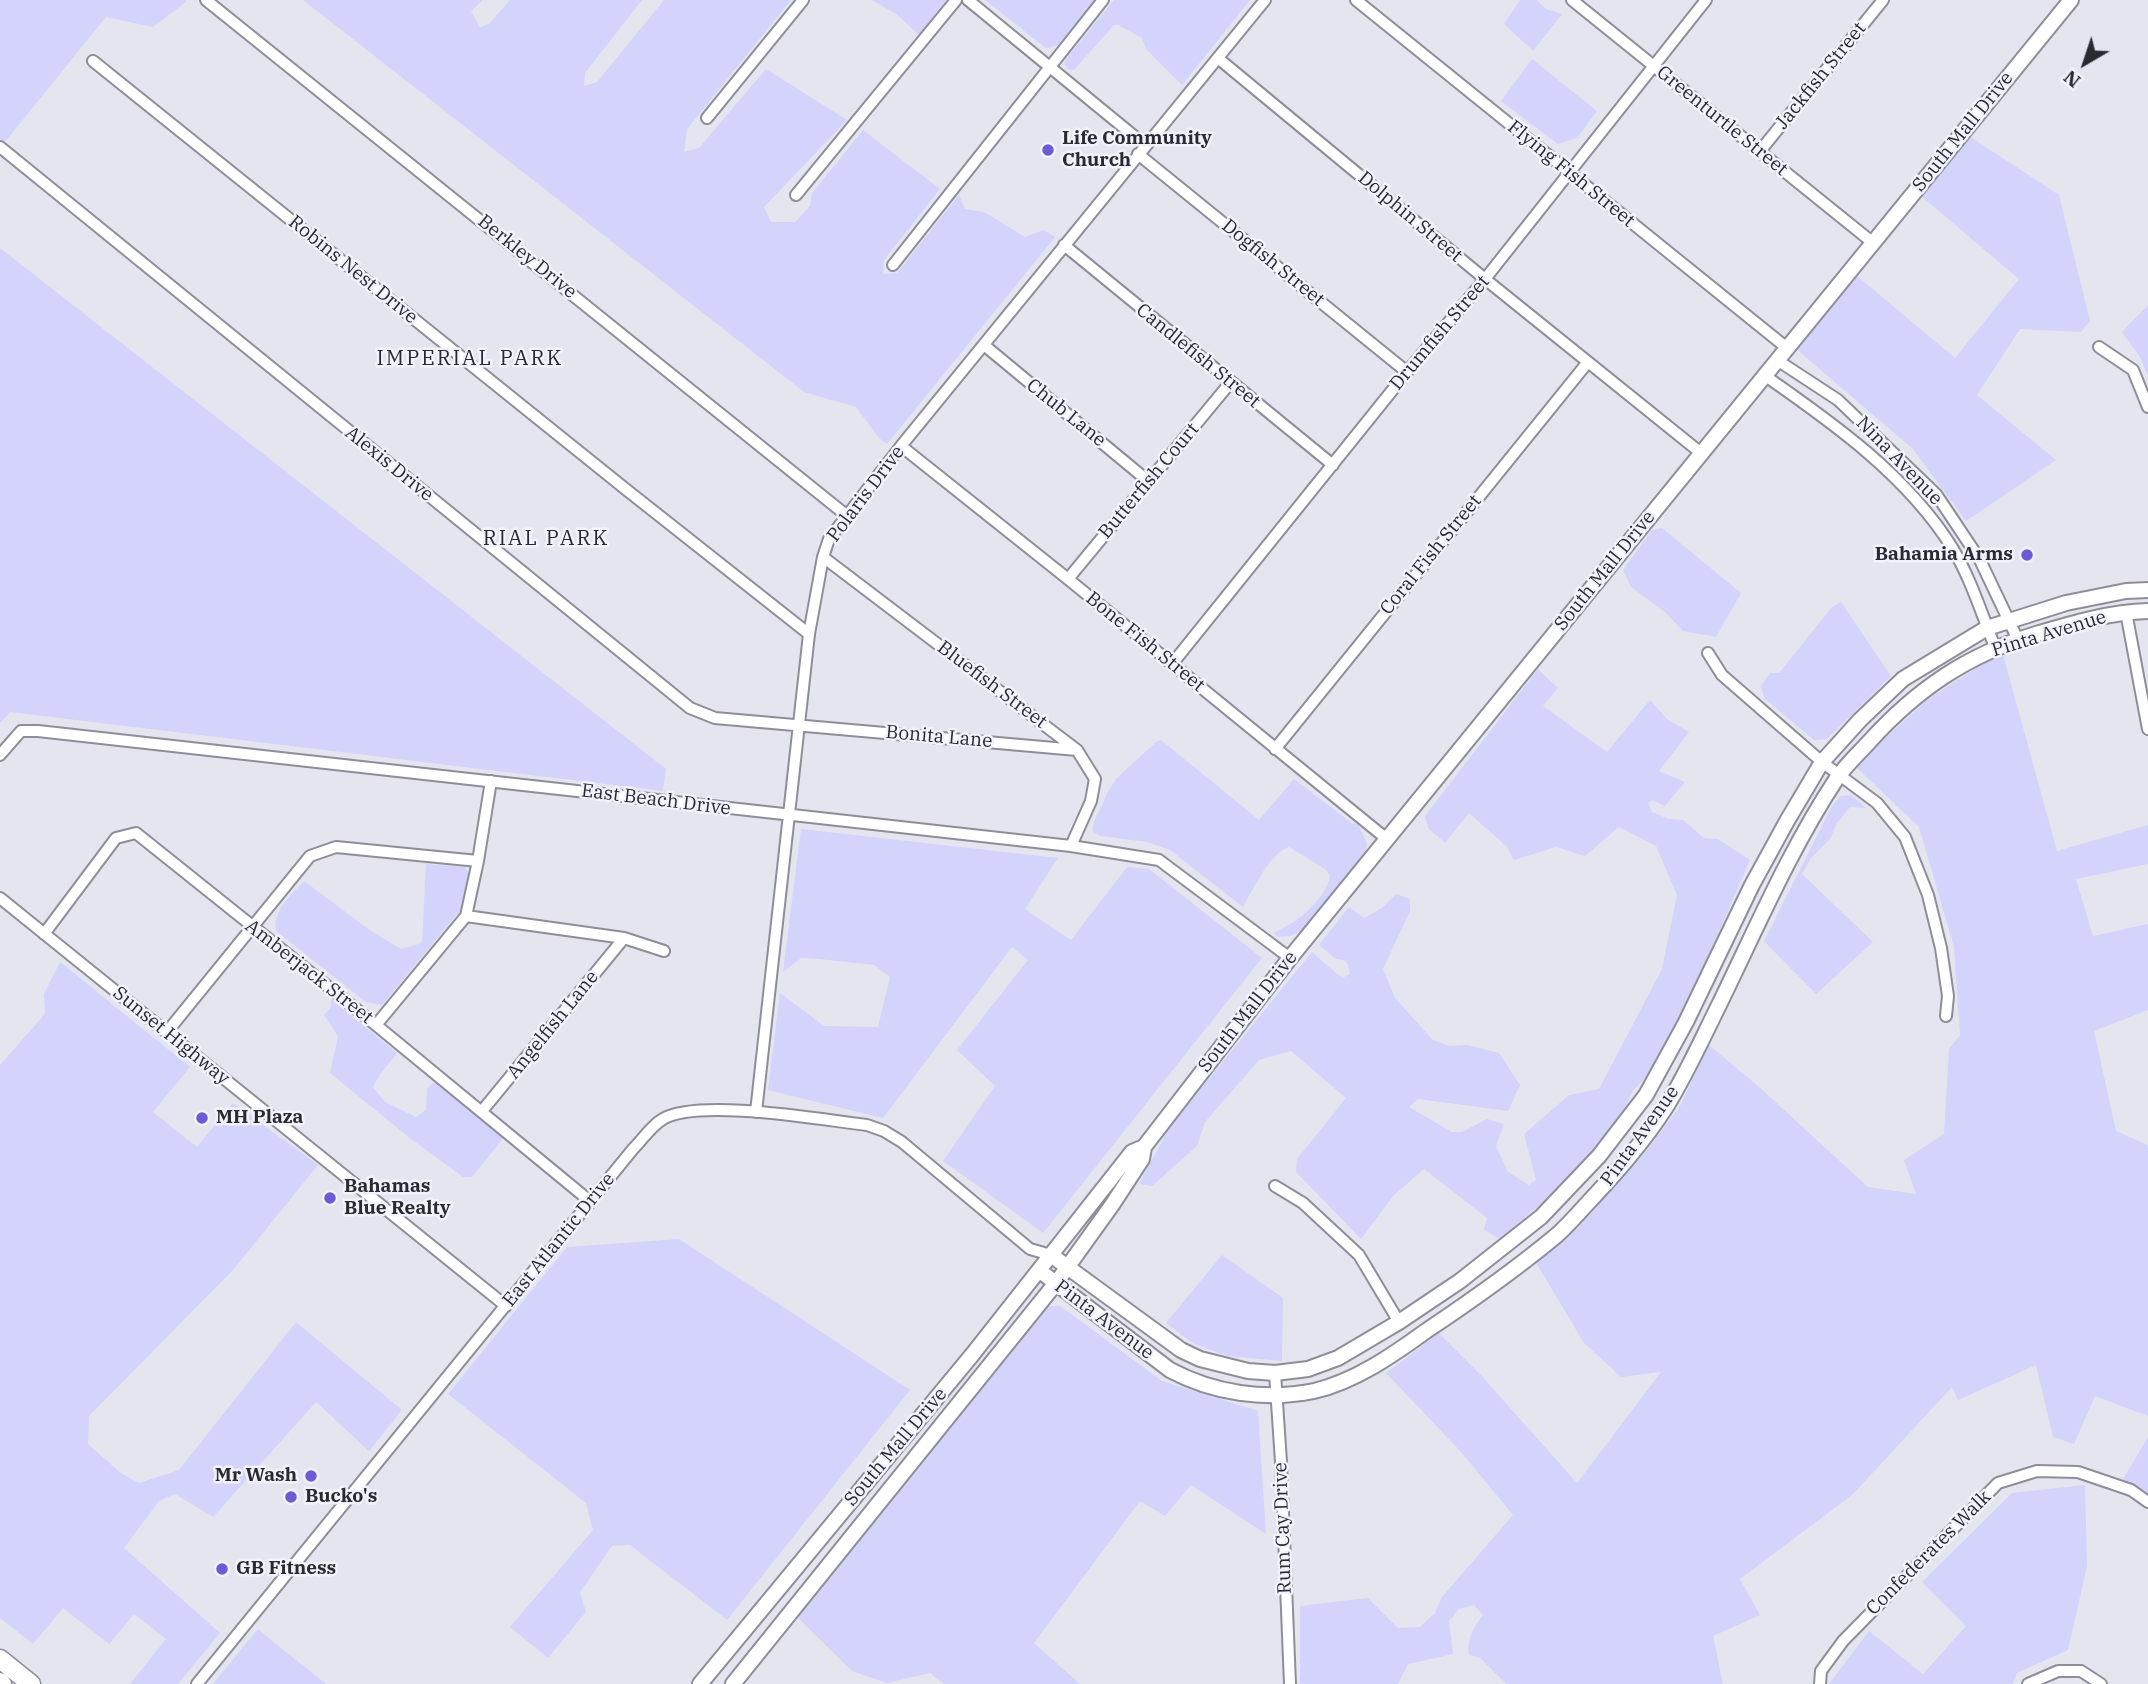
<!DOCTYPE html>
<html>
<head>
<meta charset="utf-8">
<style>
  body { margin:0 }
  #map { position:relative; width:2148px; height:1684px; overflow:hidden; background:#e5e5f0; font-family:"IBM Plex Serif",serif }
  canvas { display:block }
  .north { position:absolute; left:2050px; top:28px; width:70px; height:70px; -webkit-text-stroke:5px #f2f2fe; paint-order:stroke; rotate:219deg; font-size:19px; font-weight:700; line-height:28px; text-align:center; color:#2b2b2f }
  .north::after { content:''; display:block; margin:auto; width:24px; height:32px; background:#2b2b2f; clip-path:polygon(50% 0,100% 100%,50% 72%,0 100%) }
</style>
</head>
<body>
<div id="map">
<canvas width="2148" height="1684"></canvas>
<div class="north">N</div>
</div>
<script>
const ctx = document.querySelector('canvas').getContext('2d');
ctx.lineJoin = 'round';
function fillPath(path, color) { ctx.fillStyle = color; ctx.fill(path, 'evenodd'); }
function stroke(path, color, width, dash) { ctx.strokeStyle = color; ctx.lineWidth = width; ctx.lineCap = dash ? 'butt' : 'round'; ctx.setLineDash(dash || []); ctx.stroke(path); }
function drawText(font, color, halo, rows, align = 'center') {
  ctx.font = font + ' "IBM Plex Serif",serif'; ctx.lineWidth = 5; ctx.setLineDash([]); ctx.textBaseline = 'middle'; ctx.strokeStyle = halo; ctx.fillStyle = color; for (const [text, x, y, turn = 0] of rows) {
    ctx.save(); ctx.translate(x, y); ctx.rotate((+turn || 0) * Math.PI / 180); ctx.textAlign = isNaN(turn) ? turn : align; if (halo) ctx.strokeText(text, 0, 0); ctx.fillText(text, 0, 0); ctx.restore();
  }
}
const green = new Path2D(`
  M0,0H184L187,1L153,27L106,17L0,148Z
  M303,0H483L471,11L480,27L489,24L510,0H642L585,73L584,86L597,82L664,0H791L687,129L684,152L699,148L766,69L847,120L764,207L771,222H795L810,206L812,193L863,130L940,189L884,260L883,274L897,273L959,195L965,209L984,212L1025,237L1044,230L1055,237L887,444L879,438L856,407L804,392Z
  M872,0H946L919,35L896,14Z
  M985,0H1097L1060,45L1046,48Z
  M1114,0H1250L1182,85L1146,49L1142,38L1118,25H1114L1074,70H1069L1064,63L1066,59Z
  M1520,0H1537L1546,9L1562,14L1533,51L1504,24Z
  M1532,59L1597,111L1577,138L1558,144L1501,101Z
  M1969,136L2059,195L2090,321L2081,332L2020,329L1977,395L2056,460L1966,521L1913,449L1795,348L1856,275L1955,358L2019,279L1921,196Z
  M0,248L666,769L663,791L10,712L0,723Z
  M2148,305V376L2140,357L2122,332Z
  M1662,528L1741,593L1716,637L1683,631L1665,612L1631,587L1623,570L1652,530Z
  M1841,602L1891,676L1827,739L1814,740L1764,698L1761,686L1770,673H1779L1832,607Z
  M2002,651L2057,851L2148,825V864L2076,879L2093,936L2148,924V1010L2094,1031L2116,1131L2148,1145V1416L2095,1396L2074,1444L2053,1437L2036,1365L1958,1400L1952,1387L1852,1495L1740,1579L1760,1615L1713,1636L1723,1684H1506L1480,1658L1469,1655C1467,1638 1473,1628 1483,1615L1474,1605L1459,1609L1449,1621L1453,1654L1408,1664L1398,1684H1300V1606L1368,1598L1398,1628L1420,1627L1435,1613L1442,1597L1513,1515L1461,1452L1386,1373L1439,1333L1479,1373L1577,1483L1661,1372L1621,1377L1584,1343L1535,1261L1578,1227L1639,1160L1679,1108L1709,1045L1759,1087L1868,1187L1916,1194L1904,1160L1944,1134L1949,1049L1960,1035L1954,947L1919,827L1855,766L1927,700Z
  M1538,669L1558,688L1543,706L1607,752L1650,700L1667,719L1689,732L1659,771L1685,782L1665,806L1652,800L1648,803L1652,812L1669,819L1683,820L1704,838L1718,839L1750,860L1688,1003L1651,1071L1633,1091L1622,1114L1563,1188L1543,1202L1500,1239L1484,1230L1487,1218L1424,1169L1394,1195L1361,1239L1296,1172L1297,1159L1346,1098L1291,1051L1259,1060L1205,1122L1197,1146L1152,1186L1139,1184L1169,1128L1312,952L1338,975L1344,977L1350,974L1348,965L1344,960L1336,959L1319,945L1349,907L1364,918L1382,908L1396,894L1410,899V911L1383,969L1395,998L1433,1040L1449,1046L1467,1045L1499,1053L1520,1085L1508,1111L1418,1099L1409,1107L1452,1132H1462L1487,1119L1504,1124L1496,1146L1508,1172L1529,1185L1536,1180L1524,1134L1569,1095L1599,1089L1662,969L1677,895L1656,846L1619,827L1585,856L1556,847L1514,860L1507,847L1469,813L1445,843L1428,828L1425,816Z
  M1161,740L1259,820L1294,779L1353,824H1358L1367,844L1363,860L1301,931L1290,936L1277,937L1274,933C1281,928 1288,926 1295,921C1309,911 1328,893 1330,875L1325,869L1289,847C1270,853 1253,889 1243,907L1170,850L1147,842L1100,836L1093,832V824L1108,792L1116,779L1157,741Z
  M1851,795L1866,808L1850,807L1837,823L1830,839L1811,858L1802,874L1873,942L1816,994L1764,941L1831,808L1840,796Z
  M801,829L1058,858L1025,909L1071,940L1127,867L1149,869L1262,958L1043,1233L943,1161L995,1086L957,1050L1028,960L1012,947L883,1118L768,1090L780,993L824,1026L878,1027L890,977L874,965L819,959L801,958L783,972Z
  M426,864L465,867L472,878L462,908L382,1005L366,1002L276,931C272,910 291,896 304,881L371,931L401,949L422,943Z
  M60,962L190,1067L153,1112L197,1147L233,1103L318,1165L233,1270L89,1416L88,1444L122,1474L139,1483L179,1470L296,1322L402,1410L369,1451L316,1402L213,1517L175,1494L159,1501L124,1548L220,1633L178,1684H130L166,1639L134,1614L109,1644L63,1608L33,1644L0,1618V1065L45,1014L44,994Z
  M331,999L397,1053C388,1065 380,1073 373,1087L385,1102L416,1117L426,1110L427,1088L435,1082L503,1135L501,1141L472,1177H463L411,1139L330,1073L338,1036L324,1015L331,1007Z
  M679,1239L910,1390L727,1620L630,1545L612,1546L580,1592L586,1612L548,1658L510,1627L593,1530L586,1503L448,1394L567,1247Z
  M1222,1255L1283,1298L1282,1361L1228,1356L1194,1344L1166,1323Z
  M1044,1306H1060L1162,1381L1258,1411L1266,1534L1191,1485L1165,1516L1140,1501L1034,1643L1080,1684H944L930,1673L887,1683L852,1671L795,1615Z
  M2148,1437V1495L2122,1481Z
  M2085,1485L2087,1566L2068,1650L2017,1673L2013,1684H1829L1869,1631L1923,1674L1966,1626L1922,1582L2012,1493Z
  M258,1629L266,1636L326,1684H213Z`);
const minor = new Path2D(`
  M206,0L846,515
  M968,0L1145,145
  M1356,0L1787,348
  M1572,0L1872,242
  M1219,59L1485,279L1701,453
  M93,61L628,491L809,634
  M707,118L803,0
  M0,147L690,708L715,718L1077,750
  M1760,151L1883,0
  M1138,154L1407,372
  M796,195L956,0
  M1064,245L1333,465
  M893,265L1103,0
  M984,345L1148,481
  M2099,347L2133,370L2148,407
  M1777,360L1838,400L1936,494L1980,560L2018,640
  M1764,375C1833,423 1908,476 1953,549C1971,579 1982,615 1995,647
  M901,446L1068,579L1388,840
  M823,557L1077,750L1095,779L1091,801L1071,846
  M1068,579L1230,383
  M2126,612L2148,729
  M1708,653L1722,675L1822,762L1877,803L1905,837L1928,895L1941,948L1948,996L1946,1016
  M1172,664L1407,372L1485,279L1706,0
  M1275,749L1588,362
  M0,755L21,731H38L1071,846L1159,860L1290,958
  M0,898L506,1306
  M466,916L624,938L664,951
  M44,934L116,838L136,833L376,1025L591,1202
  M376,1025L466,916L478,861L491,781
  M167,1032L310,856L336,847L478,861
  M482,1111L624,938
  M756,1112L809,634L823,557L829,539L901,446L1265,0
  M1275,1186L1303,1203L1359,1255L1399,1322
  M1275,1373L1281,1462L1290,1684
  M197,1684L633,1149C642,1140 652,1125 663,1119C699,1098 823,1120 867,1125L884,1131L902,1142L1030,1249L1051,1255
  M1820,1684L1821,1671L1843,1641L1998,1483L2037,1471L2078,1472L2131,1490L2148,1502
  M2028,1684L2058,1671H2081L2101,1684`);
const tertiary = new Path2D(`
  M1051,1255L1181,1350L1200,1359L1248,1371L1275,1373L1308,1369L1338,1358L1399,1322L1460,1281L1541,1217L1599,1156L1646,1095L1686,1022L1752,885L1787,821L1822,762L1860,720L1903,679L1987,628L2066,603L2126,591L2148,590
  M1040,1271L1170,1370C1213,1393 1265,1401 1314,1391C1354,1382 1393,1355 1426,1331C1471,1301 1515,1270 1557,1235C1567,1226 1576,1216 1585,1206C1614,1175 1643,1143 1666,1107C1686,1075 1702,1039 1719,1005C1756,929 1790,849 1837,778C1846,765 1858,754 1869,742C1917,689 1967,655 2036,634C2073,623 2110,612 2148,611
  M700,1684L972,1355L1132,1152L1144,1147L1290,958L2071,0
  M733,1684L1056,1283L1112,1205L1142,1159L1144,1147`);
const primary = new Path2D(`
  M0,1659L31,1684
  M0,1682L2,1684`);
const markers = [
  [1048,150,7,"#6c5bd5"],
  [2027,555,7,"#6c5bd5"],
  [202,1118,7,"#6c5bd5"],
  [330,1198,7,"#6c5bd5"],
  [311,1476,7,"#6c5bd5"],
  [291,1497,7,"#6c5bd5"],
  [222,1569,7,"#6c5bd5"]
];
const streetNames = [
  ["Jackfish Street",1821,76,-51],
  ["Greenturtle Street",1722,121,39],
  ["South Mall Drive",1963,132,-51],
  ["Flying Fish Street",1571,174,39],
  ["Dolphin Street",1410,217,40],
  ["Berkley Drive",527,257,39],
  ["Dogfish Street",1273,263,39],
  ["Robins Nest Drive",353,270,39],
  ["Drumfish Street",1440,333,-50],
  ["Candlefish Street",1198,356,39],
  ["Chub Lane",1066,413,39],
  ["Nina Avenue",1899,461,46],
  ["Alexis Drive",389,464,39],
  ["Butterfish Court",1149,481,-50],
  ["Polaris Drive",866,494,-53],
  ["Coral Fish Street",1431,555,-51],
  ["South Mall Drive",1605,571,-51],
  ["Pinta Avenue",2049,634,-17],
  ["Bone Fish Street",1145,642,39],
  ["Bluefish Street",992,685,37],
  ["Bonita Lane",939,737,5],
  ["East Beach Drive",656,800,7],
  ["Amberjack Street",309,972,38],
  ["South Mall Drive",1248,1012,-52],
  ["Angelfish Lane",553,1025,-51],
  ["Sunset Highway",171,1036,39],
  ["Pinta Avenue",1640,1136,-54],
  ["East Atlantic Drive",559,1240,-51],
  ["Pinta Avenue",1104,1320,37],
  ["South Mall Drive",896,1447,-50],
  ["Rum Cay Drive",1283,1528,-92],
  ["Confederates Walk",1929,1553,-45]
];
const poiNames = [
  ["Life Community",1062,139],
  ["Church",1062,161],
  ["Bahamia Arms",2013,555,"right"],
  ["MH Plaza",216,1118],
  ["Bahamas",344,1187],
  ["Blue Realty",344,1209],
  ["Mr Wash",297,1476,"right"],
  ["Bucko's",305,1497],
  ["GB Fitness",236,1569]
];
const neighbourhoodNames = [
  ["IMPERIAL PARK",470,359],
  ["RIAL PARK",546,539]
];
fillPath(green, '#d3d3fb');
stroke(minor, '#8e8e99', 14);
stroke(tertiary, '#8e8e99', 18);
stroke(primary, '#8e8e99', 21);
stroke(minor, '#fff', 10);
stroke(tertiary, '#fff', 14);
stroke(primary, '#fff', 18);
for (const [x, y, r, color] of markers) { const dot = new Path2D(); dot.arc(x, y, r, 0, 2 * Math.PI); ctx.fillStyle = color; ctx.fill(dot); stroke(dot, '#f2f2fe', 2.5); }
drawText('19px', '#2b2b2f', '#f2f2fe', streetNames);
drawText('bold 19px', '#2b2b2f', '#f2f2fe', poiNames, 'left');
ctx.letterSpacing = '2px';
drawText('21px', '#2b2b2f', '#f2f2fe', neighbourhoodNames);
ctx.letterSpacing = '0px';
</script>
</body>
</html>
